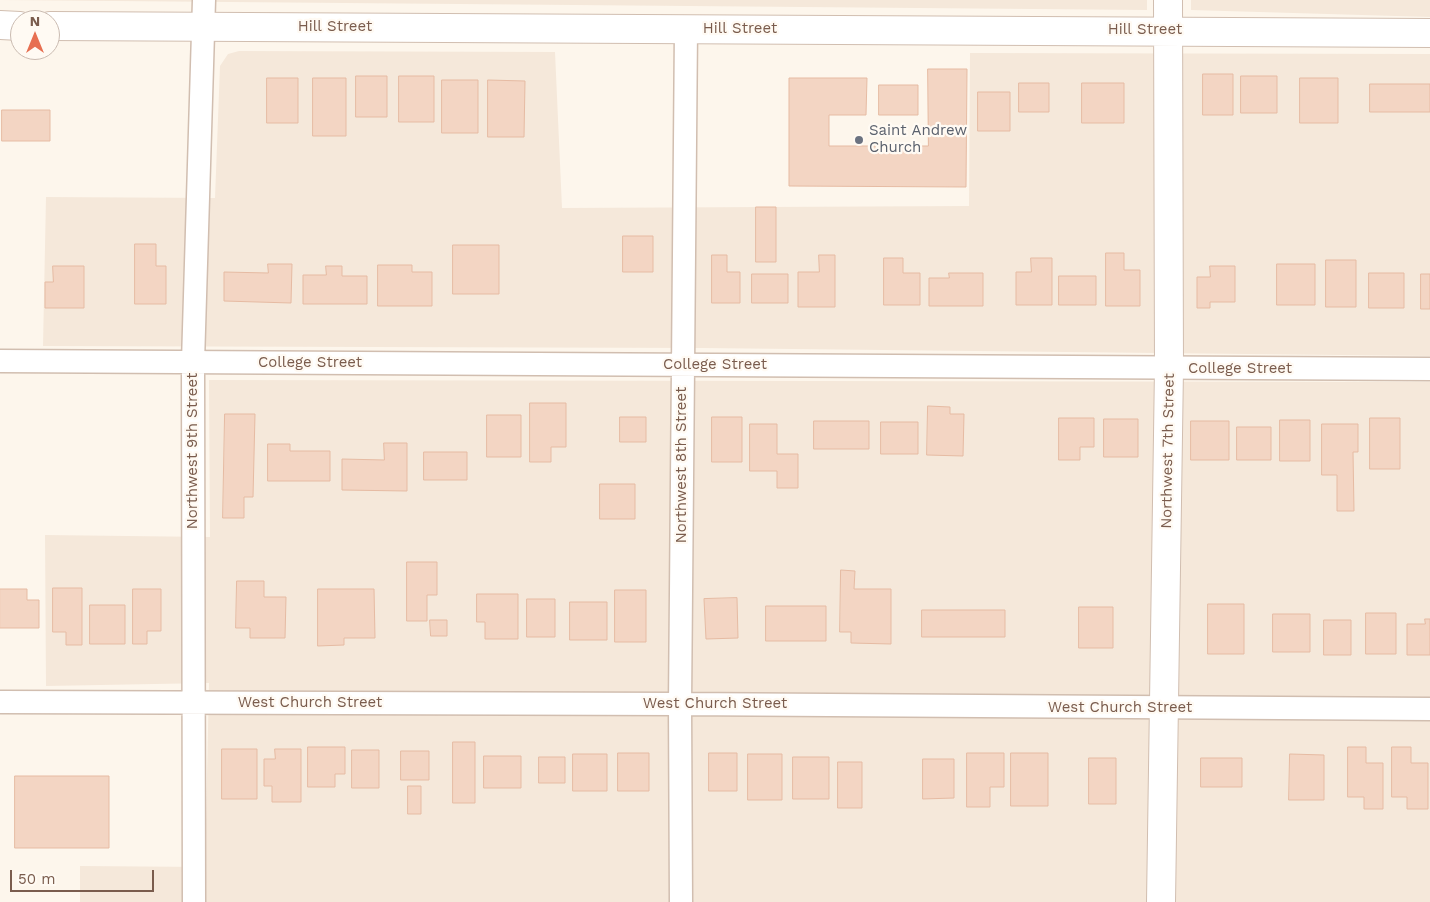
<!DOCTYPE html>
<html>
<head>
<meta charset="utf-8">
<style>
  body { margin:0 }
  #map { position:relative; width:1430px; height:902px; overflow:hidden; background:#fdf6ec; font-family:"Work Sans",sans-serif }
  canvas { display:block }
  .north { position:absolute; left:10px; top:10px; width:50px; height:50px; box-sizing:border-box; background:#fffaf3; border:1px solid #cabbb1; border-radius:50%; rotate:0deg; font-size:14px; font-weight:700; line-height:20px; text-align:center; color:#7a5c4d }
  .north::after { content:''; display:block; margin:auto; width:18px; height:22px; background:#e76f51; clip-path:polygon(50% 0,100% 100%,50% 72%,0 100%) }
  .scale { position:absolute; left:10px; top:870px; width:144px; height:22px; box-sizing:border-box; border:2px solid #7a5c4d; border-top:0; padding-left:6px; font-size:15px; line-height:18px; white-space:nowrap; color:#7a5c4d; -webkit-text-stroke:4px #fffaf3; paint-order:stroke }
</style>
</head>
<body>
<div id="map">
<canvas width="1430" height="902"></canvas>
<div class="north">N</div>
<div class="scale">50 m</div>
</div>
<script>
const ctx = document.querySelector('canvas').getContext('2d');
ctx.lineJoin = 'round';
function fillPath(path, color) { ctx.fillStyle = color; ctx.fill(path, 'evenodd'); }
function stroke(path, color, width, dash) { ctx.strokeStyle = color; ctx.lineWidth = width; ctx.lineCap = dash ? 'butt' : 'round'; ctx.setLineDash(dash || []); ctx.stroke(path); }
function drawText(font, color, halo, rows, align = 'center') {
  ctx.font = font + ' "Work Sans",sans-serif'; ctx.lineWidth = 4.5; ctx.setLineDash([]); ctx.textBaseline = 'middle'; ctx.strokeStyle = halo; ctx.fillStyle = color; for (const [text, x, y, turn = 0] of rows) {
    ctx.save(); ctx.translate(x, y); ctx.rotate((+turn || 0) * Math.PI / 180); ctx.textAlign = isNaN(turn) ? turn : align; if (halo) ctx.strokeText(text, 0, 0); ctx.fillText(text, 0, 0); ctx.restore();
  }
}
const residential = new Path2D(`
  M0,0H1147V10Z
  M1191,0H1430V17L1191,10Z
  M239,51L555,52L562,208L969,206L970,53L1430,54V356L702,348L43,346L46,197L215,198L220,66L228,54Z
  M209,380L1430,382V902H80V866L205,867L209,683L46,686L45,535L210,537Z`);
const building = new Path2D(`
  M928,69H967L966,187L789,186V78H867L866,115H829V146H928Z
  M1203,74H1233V115H1203Z
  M356,76H387V117H356Z
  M399,76H434V122H399Z
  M1241,76H1277V113H1241Z
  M267,78H298V123H267Z
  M313,78H346V136H313Z
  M1300,78H1338V123H1300Z
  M442,80H478V133H442Z
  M488,80L525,81L524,137H488Z
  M1019,83H1049V112H1019Z
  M1082,83H1124V123H1082Z
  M1370,84H1430V112H1370Z
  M879,85H918V115H879Z
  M978,92H1010V131H978Z
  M2,110H50V141H2Z
  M756,207H776V262H756Z
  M623,236H653V272H623Z
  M135,244H156V266H166V304H135Z
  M453,245H499V294H453Z
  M1106,253H1124V270H1140V306H1106Z
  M712,255H727V272H740V303H712Z
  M819,255H835V307H798V272H819Z
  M884,258H903V273H920V305H884Z
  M1031,258H1052V305H1016V272H1031Z
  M1326,260H1356V307H1326Z
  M268,264H292L291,303L224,301V272L268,273Z
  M1277,264H1315V305H1277Z
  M378,265H412V272H432V306H378Z
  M53,266H84V308H45V282H53Z
  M326,266H342V276H367V304H303V275H326Z
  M1210,266H1235V302H1210V308H1197V277H1210Z
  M949,273H983V306H929V278H949Z
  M1369,273H1404V308H1369Z
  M752,274H788V303H752Z
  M1421,274H1430V309H1421Z
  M1059,276H1096V305H1059Z
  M530,403H566V447H551V462H530Z
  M928,406L950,407V414H964L963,456L927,455Z
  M225,414H255L253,497H244V518H223Z
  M487,415H521V457H487Z
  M620,417H646V442H620Z
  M712,417H742V462H712Z
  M1059,418H1094V447H1080V460H1059Z
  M1370,418H1400V469H1370Z
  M1104,419H1138V457H1104Z
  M1280,420H1310V461H1280Z
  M814,421H869V449H814Z
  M1191,421H1229V460H1191Z
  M881,422H918V454H881Z
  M750,424H777V454H798V488H777V471H750Z
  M1322,424H1358V452H1353L1354,511H1337V475H1322Z
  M1237,427H1271V460H1237Z
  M384,443H407V491L342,490V459L384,460Z
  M268,444H290V451H330V481H268Z
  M424,452H467V480H424Z
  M600,484H635V519H600Z
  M407,562H437V595H427V621H407Z
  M841,570L855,571L854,589H891V644L851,643V632H840Z
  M237,581H264V597H286L285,638H250V628H236Z
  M53,588H82V645H66V632H53Z
  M0,589H27V600H39V628H0Z
  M133,589H161V631H147V644H133Z
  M318,589H374L375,638H344V645L318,646Z
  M615,590H646V642H615Z
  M477,594H518V639H485V622H477Z
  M737,598L738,638L706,639L704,599Z
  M527,599H555V637H527Z
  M570,602H607V640H570Z
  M1208,604H1244V654H1208Z
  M90,605H125V644H90Z
  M766,606H826V641H766Z
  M1079,607H1113V648H1079Z
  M922,610H1005V637H922Z
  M1366,613H1396V654H1366Z
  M1273,614H1310V652H1273Z
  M1425,619H1430V655H1407V624H1425Z
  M430,620H447V636H431Z
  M1324,620H1351V655H1324Z
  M453,742H475V803H453Z
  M308,747H345V774H335V787H308Z
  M1348,747H1366V763H1383V809H1364V797H1348Z
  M1392,747H1411V763H1428V809H1407V797H1392Z
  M222,749H257V799H222Z
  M275,749H301V802H272V786H264V759H275Z
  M352,750H379V788H352Z
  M401,751H429V780H401Z
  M618,753H649V791H618Z
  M709,753H737V791H709Z
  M967,753H1004V787H990V807H967Z
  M1011,753H1048V806H1011Z
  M573,754H607V791H573Z
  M748,754H782V800H748Z
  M1290,754L1324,755V800H1289Z
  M484,756H521V788H484Z
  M539,757H565V783H539Z
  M793,757H829V799H793Z
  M1089,758H1116V804H1089Z
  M1201,758H1242V787H1201Z
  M923,759H954V798L923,799Z
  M838,762H862V808H838Z
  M15,776H109V848H15Z
  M408,786H421V814H408Z`);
const minor = new Path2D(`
  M0,361L1430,369
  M0,702L680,704L1430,709
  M194,902L193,362L204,0
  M681,902L680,704L686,29`);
const tertiary = new Path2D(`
  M0,25L20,26
  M50,26L1430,33
  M1161,902L1169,368L1168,0`);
const markers = [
  [859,140,5,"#6b7280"]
];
const streetNames = [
  ["Hill Street",335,27],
  ["Hill Street",740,29],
  ["Hill Street",1145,30],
  ["College Street",310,363],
  ["College Street",715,365],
  ["College Street",1240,369],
  ["Northwest 9th Street",193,451,-90],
  ["Northwest 7th Street",1168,451,-89],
  ["Northwest 8th Street",682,465,-90],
  ["West Church Street",310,703],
  ["West Church Street",715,704],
  ["West Church Street",1120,708]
];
const worshipNames = [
  ["Saint Andrew",869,131],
  ["Church",869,148]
];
fillPath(residential, '#f5e8da');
fillPath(building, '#f3d5c3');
stroke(building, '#e6bba3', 1);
stroke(minor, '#d1beb0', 25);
stroke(tertiary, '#d1beb0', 30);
stroke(minor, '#fff', 22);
stroke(tertiary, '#fff', 28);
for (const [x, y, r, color] of markers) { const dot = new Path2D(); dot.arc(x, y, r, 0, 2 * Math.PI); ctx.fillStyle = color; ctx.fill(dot); stroke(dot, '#fffaf3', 2); }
drawText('15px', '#7a5c4d', '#fffaf3', streetNames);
drawText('15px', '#5b616d', '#fffaf3', worshipNames, 'left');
</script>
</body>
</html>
